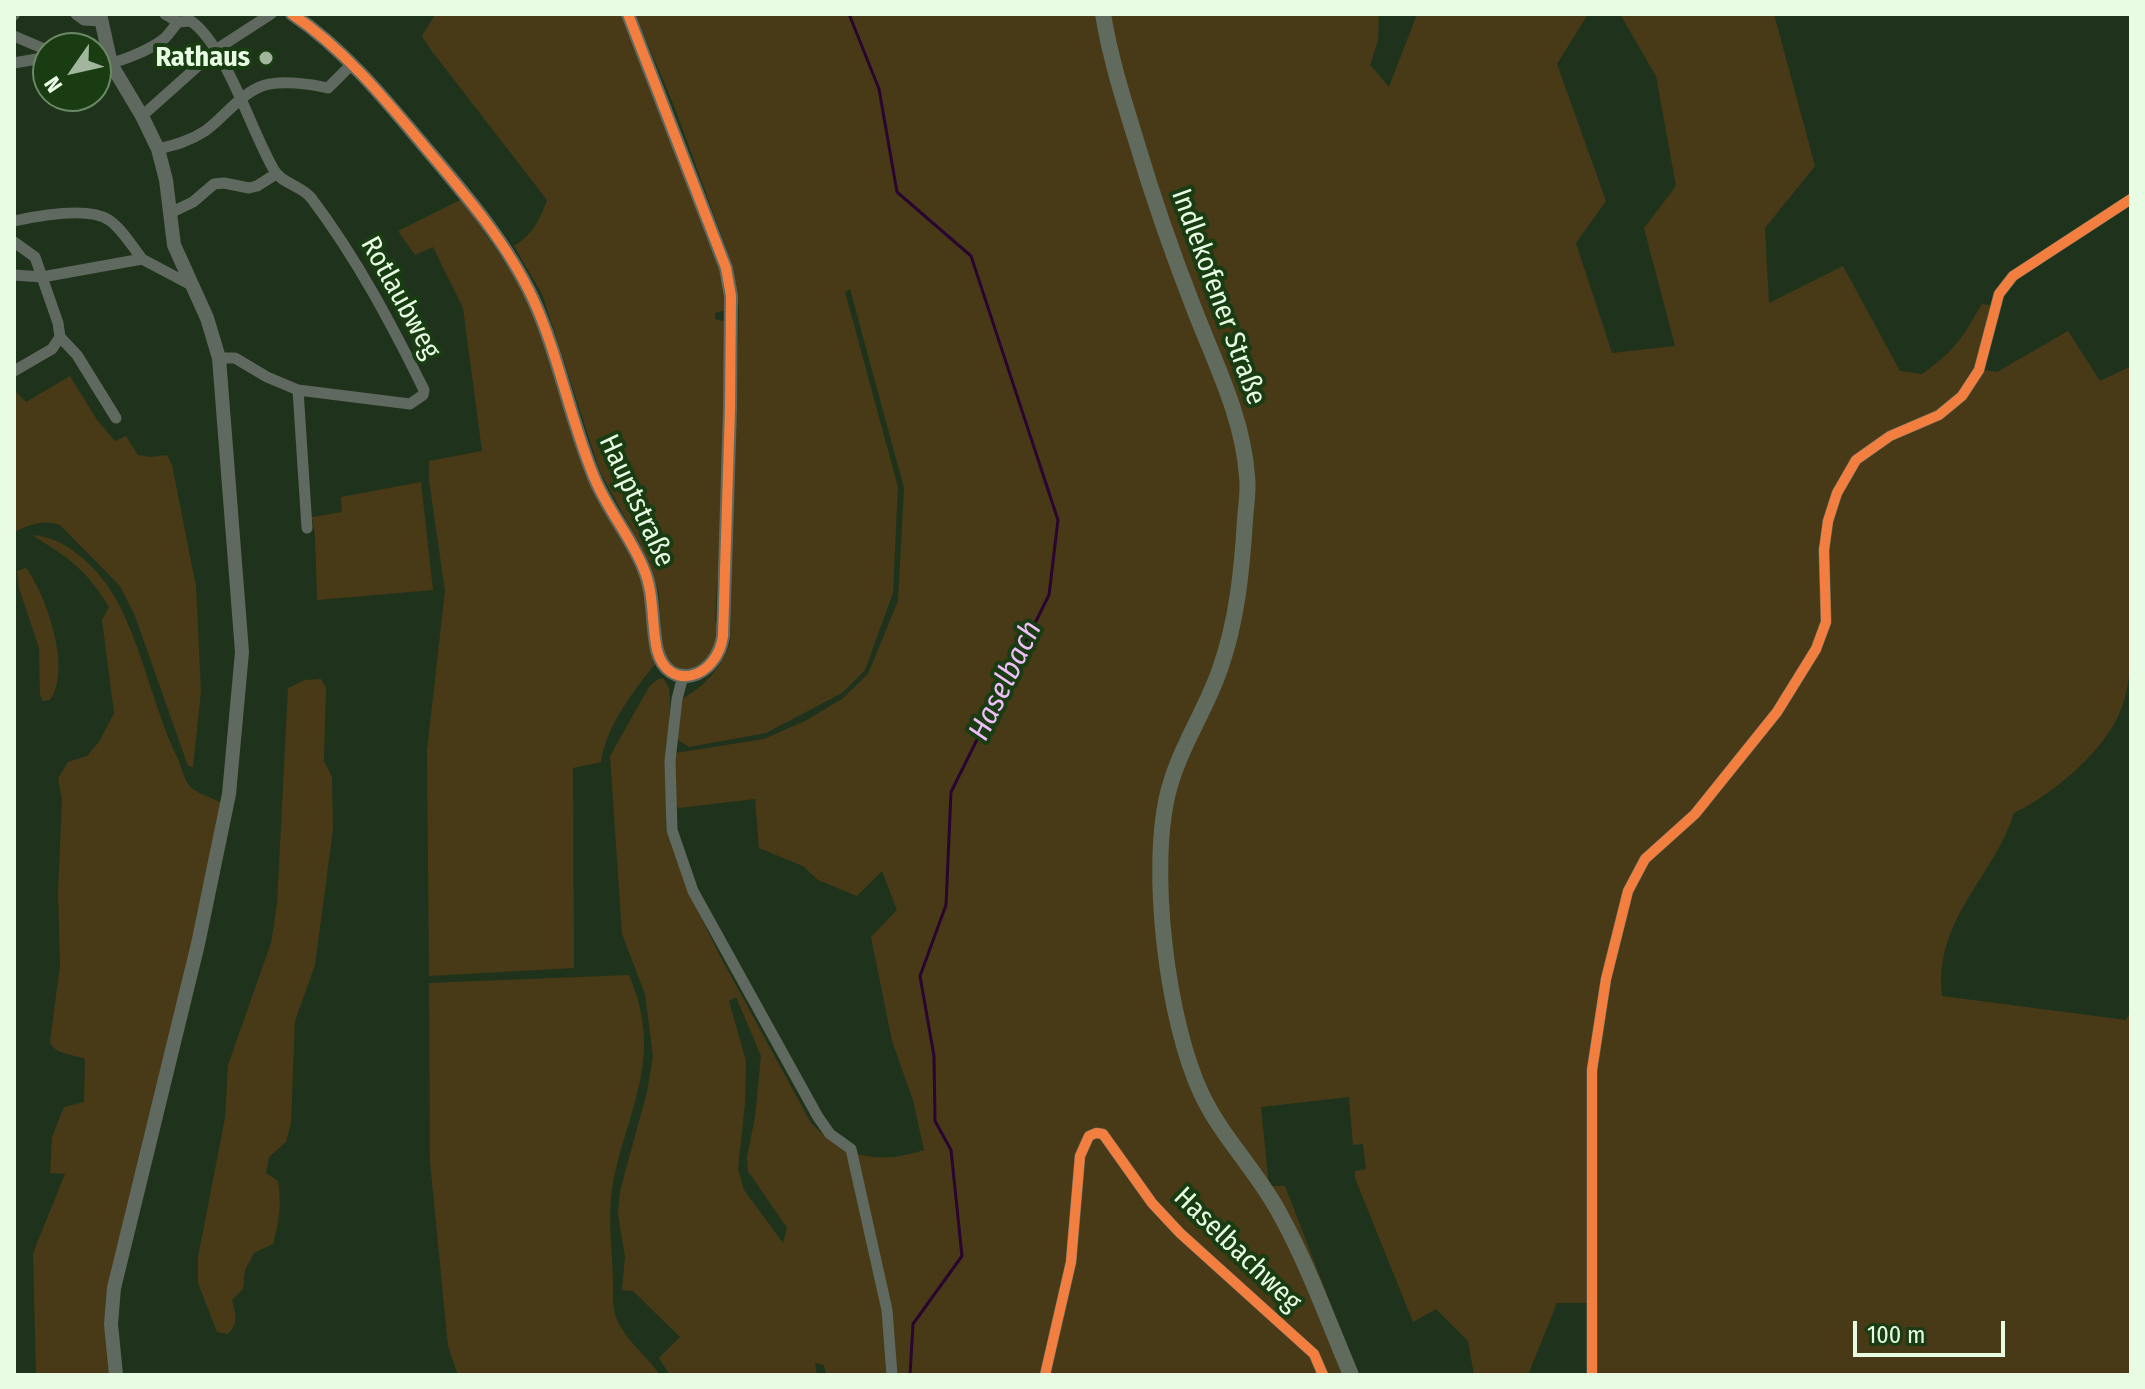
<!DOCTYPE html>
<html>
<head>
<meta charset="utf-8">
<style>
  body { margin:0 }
  #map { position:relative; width:2145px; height:1389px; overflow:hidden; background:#1f331c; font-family:"Fira Sans Condensed",sans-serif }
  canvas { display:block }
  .frame { position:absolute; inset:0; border:16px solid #e7fce3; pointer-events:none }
  .north { position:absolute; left:32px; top:32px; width:80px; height:80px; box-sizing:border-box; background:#193c13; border:2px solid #6b8966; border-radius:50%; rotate:236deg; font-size:22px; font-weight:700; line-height:32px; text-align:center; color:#e7fce3 }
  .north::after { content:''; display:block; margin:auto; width:28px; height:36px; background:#a1b69d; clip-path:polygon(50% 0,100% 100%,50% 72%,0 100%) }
  .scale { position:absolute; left:1853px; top:1321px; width:152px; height:36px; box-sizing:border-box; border:4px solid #e7fce3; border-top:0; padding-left:10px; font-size:24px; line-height:28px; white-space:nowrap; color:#e7fce3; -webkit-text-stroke:6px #193c13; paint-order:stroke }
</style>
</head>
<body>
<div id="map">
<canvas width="2145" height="1389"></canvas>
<div class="frame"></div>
<div class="north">N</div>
<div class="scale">100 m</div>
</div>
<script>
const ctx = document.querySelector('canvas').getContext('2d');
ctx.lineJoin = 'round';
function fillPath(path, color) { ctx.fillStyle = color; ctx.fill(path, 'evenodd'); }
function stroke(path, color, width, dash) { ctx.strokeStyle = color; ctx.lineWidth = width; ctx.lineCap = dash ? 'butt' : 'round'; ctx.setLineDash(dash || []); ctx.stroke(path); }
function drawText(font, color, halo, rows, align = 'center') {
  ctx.font = font + ' "Fira Sans Condensed",sans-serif'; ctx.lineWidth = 8; ctx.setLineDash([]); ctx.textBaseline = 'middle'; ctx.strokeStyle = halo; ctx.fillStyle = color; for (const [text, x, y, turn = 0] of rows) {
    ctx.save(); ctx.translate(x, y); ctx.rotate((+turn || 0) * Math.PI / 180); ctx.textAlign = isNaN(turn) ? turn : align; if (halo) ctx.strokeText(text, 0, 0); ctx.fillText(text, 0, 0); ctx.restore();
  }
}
const green = new Path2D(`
  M432,14H621L651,79L723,273L726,310L715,313V319L727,322L721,572L717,581L715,621L719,629L717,651L701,668L680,670L669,662L662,648L659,594L648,560L600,472L542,294L514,246C532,235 540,220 547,200L431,50L422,36L434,16Z
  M635,14H1379L1378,41L1370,65L1389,87L1417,14H1588L1557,64L1606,201L1576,243L1612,353L1675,346L1644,228L1676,186L1656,76L1620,14H1774L1815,166L1765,228L1769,303L1843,266L1900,371L1922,374C1956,350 1961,339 1982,304L1990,305L1992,310L1977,369L1997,372L2068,331L2100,381L2131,366V666C2128,680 2127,696 2121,709C2106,750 2052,795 2014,813C1993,879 1934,918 1942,996L2126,1020L2131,1010V1375H1595V1303H1557L1528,1375H1474L1468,1341L1436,1309L1413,1322L1355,1178V1171L1366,1169L1363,1144L1353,1145L1349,1097L1261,1107L1269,1186H1285L1358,1375H826L824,1365L815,1363L817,1375H670L659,1358L680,1337L633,1291L622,1290L625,1257L618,1214L620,1191L647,1092L653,1056L645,994L622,934L610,756L649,687L658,679L663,678L669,688L670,702L666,830L690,895L719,954L811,1123C845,1158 878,1165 924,1150L913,1100L892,1041L871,937L897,910L882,871L857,896L818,880L803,866L759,848L755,799L679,808L674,805L675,753L764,739L807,720L842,699L868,674L898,601L904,488L850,289L845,292L898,487L893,593L865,670L842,693L766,733L689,747L675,738L682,699C705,686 722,667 730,643L739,309L733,267L674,106ZM736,997L761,1056L755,1117L747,1157L748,1171L787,1228L783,1243L744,1190L738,1169L745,1103L746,1061L729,1001Z
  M462,199L522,288L611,519L641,574L656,663C634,690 606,726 601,762L573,768L574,968L429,976L427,750L445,591L429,480V461L482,451L463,308L433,247L415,255L398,231Z
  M70,376L97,420L115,441L126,436L138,455L150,457L167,455L172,465L196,586L201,691L193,767L188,766L135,616L120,586L60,525C42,519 30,525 14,532V390L26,402Z
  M421,482L433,590L317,600L315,536L312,517L342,512L341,497Z
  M32,535C68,537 100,570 117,601C143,649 153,707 177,757C181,765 185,784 193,789C201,795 212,797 221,803L193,940L116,1253L111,1375H36L33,1253L65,1174L50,1173L52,1137L64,1107L84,1102L85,1059C73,1054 55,1055 50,1042L60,965L58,893L62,800L58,778L68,762L87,756L99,742L114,713L102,620L109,607C86,569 69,558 32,535Z
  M26,568C47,596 72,670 50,700L43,701L40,694L39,648L19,588L17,571Z
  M321,679L326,688L324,761L332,777L333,829L315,965L295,1021L291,1123L286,1142L269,1157L266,1173L278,1181C282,1204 279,1221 273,1244L254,1253L245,1270L243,1289L232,1300C235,1313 240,1325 227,1334L217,1332L198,1283V1257L225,1118L228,1065L271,943L277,904L288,688L305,680Z
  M629,975C663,1055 631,1102 614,1178C605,1218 615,1262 613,1302C615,1334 643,1350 660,1375H458L448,1346L430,1162L429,983Z`);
const stream = new Path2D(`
  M849,14L879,89L897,192L971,256L1058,520L1049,595L951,792L946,905L920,976L934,1056L935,1121L951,1150L962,1256L913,1324L910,1375`);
const minor = new Path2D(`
  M76,14L84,20L101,21
  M165,14L178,22L191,21C226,46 251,131 274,170C282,184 303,186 312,199C357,259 391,323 424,390L423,395L410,404L298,390L267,377L235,358H219
  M14,15V14
  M14,36L42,48L44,57
  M14,63L48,57
  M96,64C112,67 152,49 165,38C169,34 174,27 178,22
  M142,116L217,49L271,14
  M158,149C175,145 190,141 205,131C225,117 240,93 265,85C282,80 311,84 328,88L351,65
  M170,213L193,202L214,184L224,183L249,188L257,186L276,174
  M14,221C37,216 88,206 109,220C122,229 132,246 142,259
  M14,242L35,257L42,277L142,259L191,285
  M14,275L42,277L58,323L60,337L52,349L14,371
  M60,337L77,355L116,418
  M298,390L307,528
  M683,676L677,699L670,761L672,830L693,891L818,1117L830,1134L851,1149L887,1310L892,1375
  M1045,1375L1071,1262L1080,1156L1089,1136L1096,1133L1103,1134L1152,1203L1180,1233L1314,1354L1323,1375
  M1592,1375V1070L1606,979L1628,891L1645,859L1695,814L1777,712L1816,649L1826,622L1824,550L1828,521L1837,493L1856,460L1890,436L1939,415L1962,396L1979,370L1999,294L2013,276L2131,199`);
const tertiary = new Path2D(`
  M100,14L111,64L142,116L158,149L166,180L174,245L207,318L219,358L242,652L229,794L198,944L114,1288L111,1324L116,1375
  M292,14C344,49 385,99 425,147C465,194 507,243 533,299C559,356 570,419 594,477C607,509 630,536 643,567C655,594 651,623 657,650C668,693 717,679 723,636L730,408L731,296L726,268L628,14`);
const secondary = new Path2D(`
  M1103,14C1110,57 1123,98 1136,140C1153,198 1173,255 1195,311C1216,365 1243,418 1247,476C1249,490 1246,505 1245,520C1242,570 1237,621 1220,669C1206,710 1181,745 1169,789C1148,867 1167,1022 1202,1095C1223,1139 1259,1173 1281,1216C1308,1265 1329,1323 1351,1375`);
const cycleway = new Path2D(`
  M292,14C344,49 385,99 425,147C465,194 507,243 533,299C559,356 570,419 594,477C607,509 630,536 643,567C655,594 651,623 657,650C668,693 717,679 723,636L730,408L731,296L726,268L628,14
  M1045,1375L1071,1262L1080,1156L1089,1136L1096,1133L1103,1134L1152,1203L1180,1233L1314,1354L1323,1375
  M1592,1375V1070L1606,979L1628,891L1645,859L1695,814L1777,712L1816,649L1826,622L1824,550L1828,521L1837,493L1856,460L1890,436L1939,415L1962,396L1979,370L1999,294L2013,276L2131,199`);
const markers = [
  [266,58,8,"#a1b69d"]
];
const poiNames = [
  ["Rathaus",250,58]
];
const streetNames = [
  ["Indlekofener Straße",1218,297,70],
  ["Rotlaubweg",400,298,61],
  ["Hauptstraße",636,501,65],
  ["Haselbachweg",1237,1250,44]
];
const waterNames = [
  ["Haselbach",1006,681,-64]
];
fillPath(green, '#483a17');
stroke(stream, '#290530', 3);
stroke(minor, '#60695f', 11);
stroke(tertiary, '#60695f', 14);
stroke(secondary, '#606a5d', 16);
stroke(cycleway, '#f27e40', 10);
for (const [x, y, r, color] of markers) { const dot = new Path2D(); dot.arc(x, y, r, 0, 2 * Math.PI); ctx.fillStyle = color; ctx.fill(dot); stroke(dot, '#193c13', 3); }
drawText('bold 28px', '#e7fce3', '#193c13', poiNames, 'right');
drawText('28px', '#e7fce3', '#193c13', streetNames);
drawText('italic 30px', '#f0bef9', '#193c13', waterNames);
</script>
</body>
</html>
